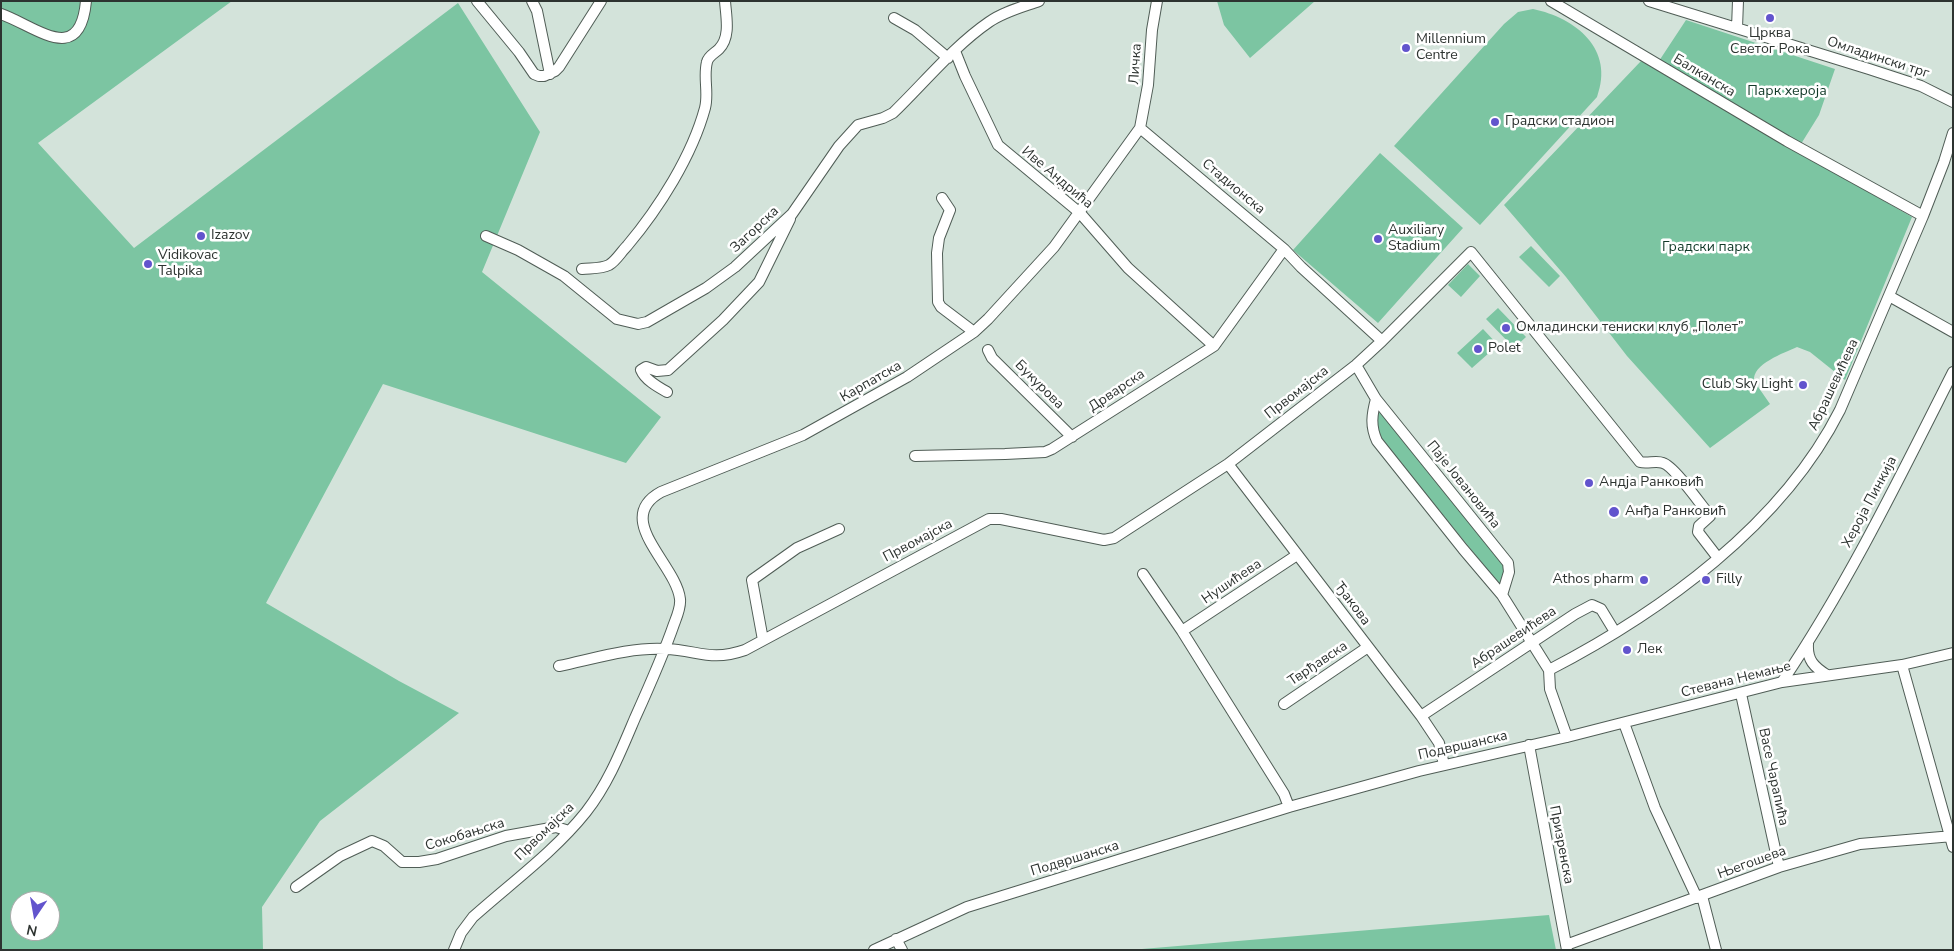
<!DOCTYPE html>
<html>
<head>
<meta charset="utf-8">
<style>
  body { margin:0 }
  #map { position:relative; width:1954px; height:951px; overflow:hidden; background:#d3e3da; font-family:"Nunito Sans",sans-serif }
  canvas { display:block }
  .frame { position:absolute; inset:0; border:2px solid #2d3330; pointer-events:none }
  .north { position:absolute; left:10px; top:891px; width:50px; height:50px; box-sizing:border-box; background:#fff; border:1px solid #abadac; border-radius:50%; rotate:192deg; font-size:14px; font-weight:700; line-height:20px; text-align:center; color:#2d3330 }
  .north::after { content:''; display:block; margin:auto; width:18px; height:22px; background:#6254cd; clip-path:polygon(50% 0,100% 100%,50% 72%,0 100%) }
</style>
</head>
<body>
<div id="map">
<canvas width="1954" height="951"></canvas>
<div class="frame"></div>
<div class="north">N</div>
</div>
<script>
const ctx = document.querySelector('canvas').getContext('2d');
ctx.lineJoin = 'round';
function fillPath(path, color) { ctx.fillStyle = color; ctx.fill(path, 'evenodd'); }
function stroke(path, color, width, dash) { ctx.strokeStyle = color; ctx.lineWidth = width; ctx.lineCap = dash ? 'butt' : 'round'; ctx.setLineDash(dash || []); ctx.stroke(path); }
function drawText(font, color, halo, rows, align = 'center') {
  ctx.font = font + ' "Nunito Sans",sans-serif'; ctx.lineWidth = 5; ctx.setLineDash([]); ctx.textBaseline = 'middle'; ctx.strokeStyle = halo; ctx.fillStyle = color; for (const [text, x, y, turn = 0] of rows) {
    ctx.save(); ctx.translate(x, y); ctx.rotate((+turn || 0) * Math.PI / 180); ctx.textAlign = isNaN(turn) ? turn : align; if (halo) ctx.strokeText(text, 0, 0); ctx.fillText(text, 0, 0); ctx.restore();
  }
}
const green = new Path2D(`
  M1,1H232L38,143L134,248L458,3L540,132L482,272L661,417L626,463L383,384L266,603L399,681L459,713L320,821L262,907L263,950H1ZM20,901H50V931H20Z
  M1217,1H1315L1250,58L1224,25Z
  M1533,9C1576,18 1615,49 1597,97L1480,225L1394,146L1504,24L1518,12Z
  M1686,20L1835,69L1819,115L1801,144L1659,61Z
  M1641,61L1912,217L1845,380L1810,352L1797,347C1784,353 1752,364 1754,381L1770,404L1710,448L1627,356L1566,277L1504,205Z
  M1380,153L1463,228L1378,323L1293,250Z
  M1531,246L1560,276L1549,287L1519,257Z
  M1468,264L1480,276L1461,297L1448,285Z
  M1498,308L1526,337L1514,348L1486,319Z
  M1483,329L1498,345L1472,368L1457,353Z
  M1378,413H1381L1503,563C1506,570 1505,578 1499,584L1379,436L1376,415Z
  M1549,915L1556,950H1130Z`);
const minor = new Path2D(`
  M477,1L519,52L534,74L539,76H544L555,71L559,67L601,1
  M532,1L537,11L550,74
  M1551,1L1787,141L1923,216
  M1649,1L1869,69L1921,86L1953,102
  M1,14C37,27 80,67 86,1
  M894,18L915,30L948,58
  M1737,28L1738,1
  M955,51L965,76L998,145L1080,213L1128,268L1214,346
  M1140,128L1284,249L1301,267L1382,341
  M942,198L950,210L939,238L937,253L938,302L941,307L974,332
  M486,236L518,250L564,276L617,319L638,324L647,322L706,288L735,267L792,214L839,146L858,125L883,118L893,113C924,83 954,46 989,22C1003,12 1022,7 1039,1
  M582,269C591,268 601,269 609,265C616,261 621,252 627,246C659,208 692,156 705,108C709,93 703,77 707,62C708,56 715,53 719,49C731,37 726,16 725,1
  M1889,296L1953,332
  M988,350L992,358L1072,437
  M1356,365L1376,399L1508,563L1509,572L1502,595
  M667,392C658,387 645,380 641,370L646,367L657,371L668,370L723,320L759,282L790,219
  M1376,399C1372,414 1370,426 1377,441L1463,549L1502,595L1549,670L1550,689L1567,737
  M915,456L1005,454L1045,452L1052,449L1214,346L1284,249
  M1228,464L1421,716L1439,743L1444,765
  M1143,574L1182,631L1284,794L1289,807
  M1182,631L1297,555
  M763,640L752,580L797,548L839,529
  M1808,644C1807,660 1814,667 1827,675
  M1902,665L1953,847
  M559,666C593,659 630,647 665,649C698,650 710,662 745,650L989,519H1001L1104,540L1114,538L1228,464L1356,365L1382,341L1471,252L1640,462C1648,464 1656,460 1663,463C1674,466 1701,505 1710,516L1699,526L1698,532L1718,558
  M1549,670C1661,612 1782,525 1840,410L1923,216L1944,162L1953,133
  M1782,682C1848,584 1900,477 1953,372
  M1741,694L1779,867
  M1284,704L1368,647
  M1421,716L1575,614L1592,605L1601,609L1615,632
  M1624,723L1655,808L1697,898
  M1529,745L1567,950
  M296,887L340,856L372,841L384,846L402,862H419L437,859L506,836L556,827L569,831
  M1702,896L1716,950
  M896,939L902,950
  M1566,945L1779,867L1860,844L1953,836
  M454,950L461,933L473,917C511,883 554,852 586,812C608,784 621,751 635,718C649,687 663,656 674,624C677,616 681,607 680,599C676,564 612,519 661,492L803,435L907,377L974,332L988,319L1054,247L1140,128L1148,85L1152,30L1157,1
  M874,950L967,907L1289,807L1419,771L1567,737L1782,682L1902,665L1953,653`);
const markers = [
  [1770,18,5,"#6254cd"],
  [1406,48,5,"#6254cd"],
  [1495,122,5,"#6254cd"],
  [201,236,5,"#6254cd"],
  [1378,239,5,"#6254cd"],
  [148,264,5,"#6254cd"],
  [1506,328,5,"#6254cd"],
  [1478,349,5,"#6254cd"],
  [1803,385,5,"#6254cd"],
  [1589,483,5,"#6254cd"],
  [1614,512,6,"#6254cd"],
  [1644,580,5,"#6254cd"],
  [1706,580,5,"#6254cd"],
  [1627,650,5,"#6254cd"]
];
const poiNames = [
  ["Црква",1770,34,"center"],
  ["Светог Рока",1770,50,"center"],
  ["Millennium",1416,40],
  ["Centre",1416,56],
  ["Градски стадион",1505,122],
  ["Auxiliary",1388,231],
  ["Stadium",1388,247],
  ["Izazov",211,236],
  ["Vidikovac",158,256],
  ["Talpika",158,272],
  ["Омладински тениски клуб „Полет”",1516,328],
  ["Polet",1488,349],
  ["Club Sky Light",1793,385,"right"],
  ["Андја Ранковић",1599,483],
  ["Анђа Ранковић",1625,512],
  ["Athos pharm",1634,580,"right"],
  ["Filly",1716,580],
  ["Лек",1637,650]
];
const streetNames = [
  ["Омладински трг",1878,58,18],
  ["Личка",1136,64,-86],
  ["Балканска",1704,76,31],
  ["Иве Андрића",1057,178,40],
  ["Стадионска",1233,187,40],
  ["Загорска",755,230,-43],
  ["Карпатска",871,382,-30],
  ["Букурова",1039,385,45],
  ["Абрашевићева",1834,385,-65],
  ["Дрварска",1117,391,-34],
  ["Првомајска",1297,393,-38],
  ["Паје Јовановића",1463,485,51],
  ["Хероја Пинкија",1870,502,-62],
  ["Првомајска",918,541,-28],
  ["Нушићева",1232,582,-34],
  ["Ђакова",1352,604,53],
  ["Абрашевићева",1514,638,-34],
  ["Тврђавска",1318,664,-34],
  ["Стевана Немање",1736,680,-14],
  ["Подвршанска",1463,746,-13],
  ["Васе Чарапића",1773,777,78],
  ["Првомајска",545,832,-44],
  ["Сокобањска",465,835,-17],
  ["Призренска",1561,845,79],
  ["Подвршанска",1075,859,-17],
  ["Његошева",1752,863,-20]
];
const parkNames = [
  ["Парк хероја",1787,92],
  ["Градски парк",1706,248]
];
fillPath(green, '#7cc5a2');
stroke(minor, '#505d56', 12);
stroke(minor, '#fff', 10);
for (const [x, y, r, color] of markers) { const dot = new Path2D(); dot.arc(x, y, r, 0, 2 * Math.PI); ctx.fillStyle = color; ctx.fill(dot); stroke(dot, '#fff', 2); }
drawText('14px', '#2d3330', '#fff', poiNames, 'left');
drawText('14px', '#2d3330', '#fff', streetNames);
drawText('14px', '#123a29', '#fff', parkNames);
</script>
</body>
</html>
